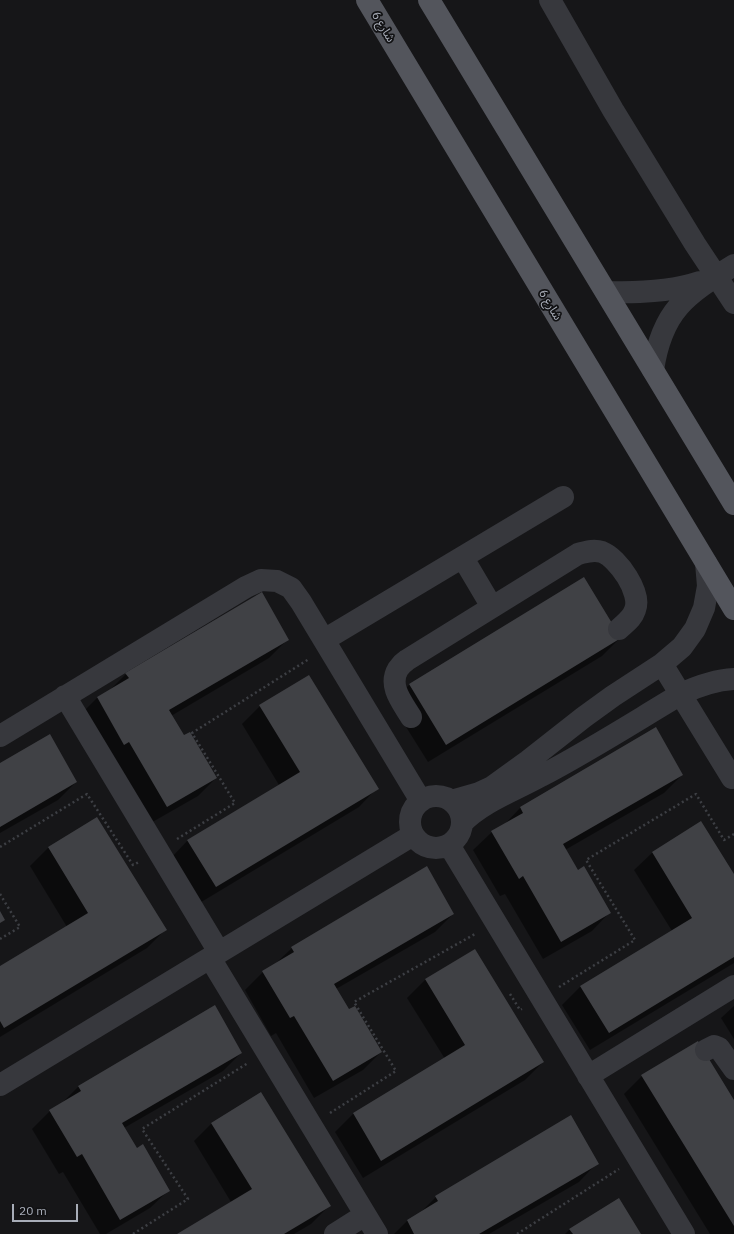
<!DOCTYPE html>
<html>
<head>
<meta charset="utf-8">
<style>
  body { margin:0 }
  #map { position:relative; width:734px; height:1234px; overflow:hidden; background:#161618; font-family:"IBM Plex Sans",sans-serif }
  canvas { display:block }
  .scale { position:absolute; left:12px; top:1204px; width:66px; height:18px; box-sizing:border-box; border:2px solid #a8adb8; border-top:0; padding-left:5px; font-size:12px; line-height:14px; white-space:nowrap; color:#a8adb8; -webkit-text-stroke:3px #111113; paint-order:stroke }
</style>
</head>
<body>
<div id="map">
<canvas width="734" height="1234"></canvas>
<div class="scale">20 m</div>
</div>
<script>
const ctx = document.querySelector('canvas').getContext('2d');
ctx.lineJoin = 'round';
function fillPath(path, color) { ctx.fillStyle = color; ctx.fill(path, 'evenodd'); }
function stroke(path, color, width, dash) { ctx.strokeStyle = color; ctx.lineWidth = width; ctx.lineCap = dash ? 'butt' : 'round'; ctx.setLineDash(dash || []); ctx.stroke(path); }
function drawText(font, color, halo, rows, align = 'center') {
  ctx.font = font + ' "IBM Plex Sans","Noto Sans Arabic",sans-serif'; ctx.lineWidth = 3.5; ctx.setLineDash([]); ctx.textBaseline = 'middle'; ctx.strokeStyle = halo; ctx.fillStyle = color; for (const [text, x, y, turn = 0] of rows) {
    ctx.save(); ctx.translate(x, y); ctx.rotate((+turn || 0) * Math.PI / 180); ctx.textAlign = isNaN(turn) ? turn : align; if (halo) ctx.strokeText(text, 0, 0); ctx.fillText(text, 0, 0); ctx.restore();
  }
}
const shadow = new Path2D(`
  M583,579L620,638L602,656L428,762L391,703L409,685Z
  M287,640L269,658L171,716L183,737L216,778L198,796L149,824L79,716L97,698L108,692L126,674Z
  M260,706L377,788L359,807L198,904L170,859L188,840L279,785L242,724Z
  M656,728L682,775L664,793L565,850L578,871L610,912L592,931L543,959L505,894L500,896L473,850L492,832L503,826L520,808Z
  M0,764L76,782L58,800L0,833Z
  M97,818L165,930L147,948L0,1037V967L67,927L30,866L48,848Z
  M653,852L734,876V963L590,1050L562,1005L580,987L672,931L634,870Z
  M453,914L435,932L336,989L349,1010L381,1052L363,1070L314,1098L276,1033L271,1036L245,990L263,972L274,965L292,948Z
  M474,950L543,1062L525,1080L363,1178L335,1132L353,1114L445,1059L407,998L425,980Z
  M734,1006V1039L721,1018Z
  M241,1053L223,1071L124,1128L136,1149L169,1190L150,1208L106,1234H100L63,1172L59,1174L32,1129L50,1111L62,1103L79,1086Z
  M642,1076L734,1102V1234H710L624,1094Z
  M212,1123L329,1206L311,1224L294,1234H179L231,1202L194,1141Z
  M597,1163L579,1182L489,1234H394L407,1221L418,1215L436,1197Z
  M570,1229L640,1234H565Z`);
const building = new Path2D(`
  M584,577L621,638L446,745L409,684Z
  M262,592L289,640L169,710L184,735L190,732L217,778L167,807L129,742L124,745L97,697L129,678L125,673Z
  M309,675L379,789L216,887L187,840L300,772L259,705Z
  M656,727L683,775L563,844L578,870L584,866L611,913L561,942L523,876L519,879L491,831L523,813L520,807Z
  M50,734L77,782L0,827V763Z
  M97,817L167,930L4,1028L0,1021V966L88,913L48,847Z
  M701,821L734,874V957L609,1033L580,986L692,918L652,852Z
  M427,866L454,914L334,984L349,1009L355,1006L382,1052L333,1081L294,1016L290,1018L262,971L294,952L291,947Z
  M0,911L5,920L0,923Z
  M475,949L544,1062L381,1161L353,1113L465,1045L425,979Z
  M215,1005L242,1053L122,1123L137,1148L143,1144L170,1191L120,1220L82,1154L77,1157L49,1110L81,1091L78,1086Z
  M698,1041L734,1100V1226L641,1075Z
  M261,1092L331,1206L284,1234H177L252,1189L211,1123Z
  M571,1115L599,1164L479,1234H414L407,1220L438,1201L435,1196Z
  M619,1198L641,1234H573L569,1229Z`);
const path = new Path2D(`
  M177,839L235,803L192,733L309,659
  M0,847L87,794L133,865L139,862
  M0,894L20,927L0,939
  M559,987L635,940L586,860L696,794L724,840L734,834
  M510,994L520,1010L522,1009
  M330,1113L396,1071L354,1002L475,934L476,936
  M133,1234L188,1199L142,1129L248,1063
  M517,1234L619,1169`);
const minor = new Path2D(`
  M550,0L613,110L695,244L734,303
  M606,292C638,293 670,292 700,282
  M653,370C662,310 686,295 734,265
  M463,558L492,607
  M324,640L563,497
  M662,664L732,778
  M65,696L219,952
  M411,717C402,702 388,686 398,669C400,666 404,662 407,660L578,554C586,552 593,549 602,552C618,558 642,593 635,610C632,619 625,623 619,629
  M0,736L246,587L261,580L277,581L291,588L301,602L421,801
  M410 822a26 26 0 1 1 52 0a26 26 0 1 1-52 0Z
  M451,801L479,793L492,787L528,761L584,717L613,696L662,664L682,647L695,629L704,608L708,586L706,563
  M462,823C484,801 514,791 541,776C589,751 634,722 681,694C698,686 714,680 734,679
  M449,845L684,1234
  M210,958L377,1234
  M706,1050L714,1046L719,1048L734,1069
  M588,1076L734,986
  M0,1085L413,835
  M335,1234L365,1215`);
const major = new Path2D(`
  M367,0L734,609
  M429,0L734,504`);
const streetNames = [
  ["شارع 6",383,27,59],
  ["شارع 6",550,305,59]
];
fillPath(shadow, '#0007');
fillPath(building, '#404145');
stroke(path, '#3d3f44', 2.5, [2, 3]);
stroke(minor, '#37383d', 22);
stroke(major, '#53555c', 22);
drawText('12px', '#a8adb8', '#111113', streetNames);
</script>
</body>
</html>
